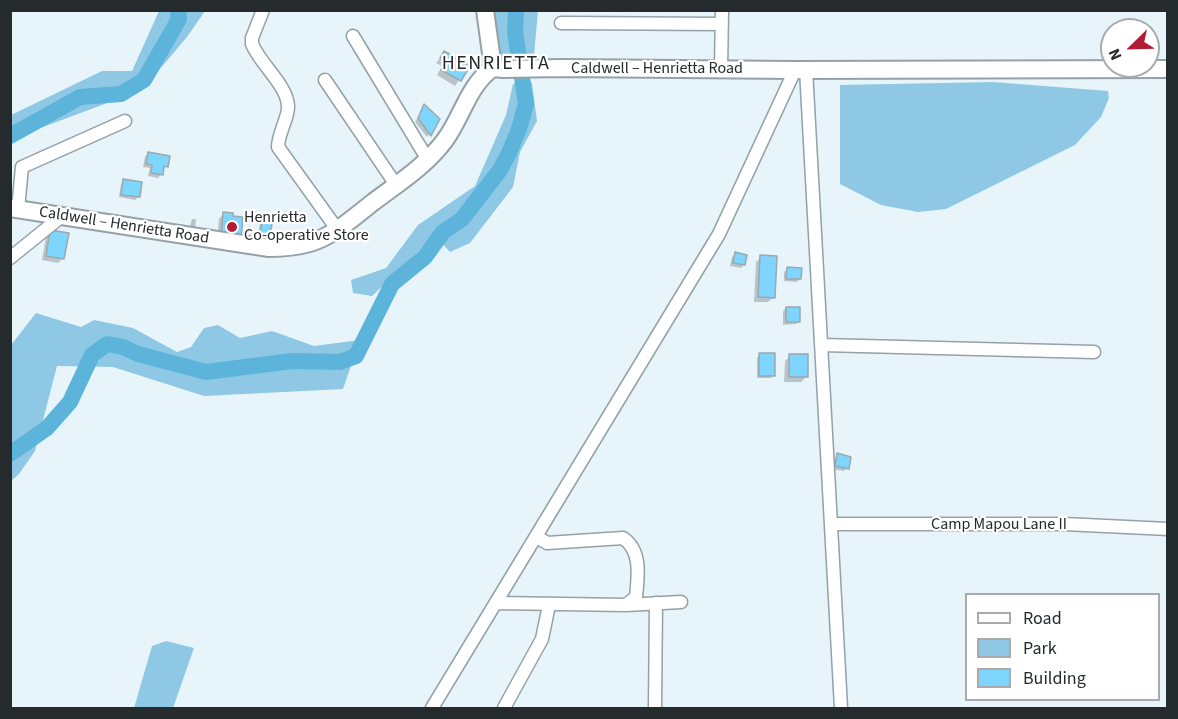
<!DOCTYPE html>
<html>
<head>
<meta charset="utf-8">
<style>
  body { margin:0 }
  #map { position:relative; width:1178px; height:719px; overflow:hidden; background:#e7f5fb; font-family:"Source Sans 3",sans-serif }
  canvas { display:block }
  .frame { position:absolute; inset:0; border:12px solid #252a2c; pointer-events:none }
  .legend { position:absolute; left:965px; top:593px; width:195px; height:108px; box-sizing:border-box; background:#fff; border:2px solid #a8aaab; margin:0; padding:8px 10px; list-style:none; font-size:18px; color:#252a2c }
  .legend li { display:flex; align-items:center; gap:12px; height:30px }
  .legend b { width:30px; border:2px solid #a8aaab }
  .north { position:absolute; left:1100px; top:18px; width:60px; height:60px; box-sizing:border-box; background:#fff; border:2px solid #a8aaab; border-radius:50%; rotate:247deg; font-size:16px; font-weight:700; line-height:24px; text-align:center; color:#252a2c }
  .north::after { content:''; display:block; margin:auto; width:21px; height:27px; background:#b11d36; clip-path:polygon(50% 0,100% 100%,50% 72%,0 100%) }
</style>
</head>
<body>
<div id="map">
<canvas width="1178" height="719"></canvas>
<div class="frame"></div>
<ul class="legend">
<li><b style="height:8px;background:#fff"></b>Road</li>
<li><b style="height:16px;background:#8ec8e4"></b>Park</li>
<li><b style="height:16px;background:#7ed5fd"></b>Building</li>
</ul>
<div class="north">N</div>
</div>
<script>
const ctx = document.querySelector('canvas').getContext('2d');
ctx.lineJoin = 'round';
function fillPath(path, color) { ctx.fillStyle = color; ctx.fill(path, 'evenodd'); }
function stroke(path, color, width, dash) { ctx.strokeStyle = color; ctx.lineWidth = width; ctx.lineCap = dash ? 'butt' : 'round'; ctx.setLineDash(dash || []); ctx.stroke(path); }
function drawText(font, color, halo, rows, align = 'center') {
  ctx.font = font + ' "Source Sans 3",sans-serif'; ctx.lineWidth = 4.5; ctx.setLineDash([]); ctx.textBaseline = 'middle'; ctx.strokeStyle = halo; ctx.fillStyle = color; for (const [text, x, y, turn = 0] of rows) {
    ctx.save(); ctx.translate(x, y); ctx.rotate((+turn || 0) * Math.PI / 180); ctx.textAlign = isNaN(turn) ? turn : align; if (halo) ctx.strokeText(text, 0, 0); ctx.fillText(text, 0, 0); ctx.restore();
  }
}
const green = new Path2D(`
  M159,11H205L187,37L142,90L11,139V115L102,71H132Z
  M493,11H538L534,55L514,62L498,60Z
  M527,78L532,83L537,121L520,152L513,187L470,243L450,252L435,236L372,296L353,293L351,280L386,268L418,225L475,186L506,115L513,84Z
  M993,82L1108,91L1109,98L1101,117L1075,145L946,209L918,212L881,205L840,184V85Z
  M36,313L81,327L94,320L133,328L177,352L191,347L204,328L218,325L240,338L272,331L314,346L360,340L343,389L204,396L113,367L57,366L35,451L19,474L11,481V345Z
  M166,641L194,648L173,708H134L152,646Z`);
const shadow = new Path2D(`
  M444,53L468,67L455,86L437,75L442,66L436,63Z
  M424,106L439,119L427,137L415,122Z
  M148,153L167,166L162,169L161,174L158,178L148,176L150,168L143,167L145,157Z
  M124,181L138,197L135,200L119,197L121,184Z
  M224,213L231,214L217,241L219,219Z
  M192,219H196L195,229L189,230Z
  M263,219L269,234L266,238L258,236L260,222Z
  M51,232L63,258L58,263L42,260L46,237Z
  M735,254L744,265L741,268L730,266L732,257Z
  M761,257L774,297L768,302H754L756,262Z
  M787,269L800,278L797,282L784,281V272Z
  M786,308L799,321L796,324L783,325V311Z
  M760,355L774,375L771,378H757V358Z
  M790,356L806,377L801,382H784L785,361Z
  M838,455L847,468L844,471L832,469L835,458Z`);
const river = new Path2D(`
  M10,136L80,97L121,94L144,80L179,19L178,10
  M10,454L47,428L70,402L92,355L107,344L123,347L138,354L206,372L292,361L340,362L356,356L392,284L425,257L443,232L462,219L500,170L509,153L519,129L526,104L515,32L516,10`);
const building = new Path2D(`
  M444,51L470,66L461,81L441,70L446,61L440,58Z
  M424,104L440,119L431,136L418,118Z
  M148,152L170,156L168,167L164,166L163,175L151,173L152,165L146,164Z
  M123,179L142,182L140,197L121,195Z
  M223,212L233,213V216L243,217L241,239L221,237Z
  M263,217L273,219L270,235L260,233Z
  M50,230L69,233L64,259L46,256Z
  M735,252L747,255L745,265L733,263Z
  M760,255L777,256L775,298L758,297Z
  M787,267L802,268L801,279H786Z
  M786,307H800V322H786Z
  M759,353H775V376H759Z
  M789,354H808V377H789Z
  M837,453L851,457L849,469L835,466Z`);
const street = new Path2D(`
  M263,10L252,38V44C260,64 287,85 288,106C289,117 278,133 278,147L337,229
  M561,23L722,24
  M353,36L428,160
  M721,69L722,10
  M806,69L841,708
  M325,80L396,185
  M18,209L22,167L125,121
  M10,258L62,216
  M822,345L1094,352
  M831,524H1064L1168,529
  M537,537L547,543L623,538C642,551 638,576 636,597L626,605
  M497,603L626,605L681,602
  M432,708L719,234L795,70
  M504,708L542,639L549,605
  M655,708L656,603`);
const secondary = new Path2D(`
  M485,10L493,68
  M10,208L269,248C283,248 296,247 310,243C333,236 353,218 372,203C397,184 426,166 445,140C462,117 469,84 493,68L503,69L560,68L795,70L1168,69`);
const markers = [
  [232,227,6,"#b11d36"]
];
const streetNames = [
  ["Caldwell – Henrietta Road",657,69],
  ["Caldwell – Henrietta Road",124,226,9],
  ["Camp Mapou Lane II",999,525]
];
const poiNames = [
  ["Henrietta",244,218],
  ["Co-operative Store",244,236]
];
const quarterNames = [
  ["HENRIETTA",496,65]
];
fillPath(green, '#8ec8e4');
fillPath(shadow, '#0003');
stroke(river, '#5cb4db', 16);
fillPath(building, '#7ed5fd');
stroke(building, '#9ba8ae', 1.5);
stroke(street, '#94a1a7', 15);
stroke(secondary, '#94a1a7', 20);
stroke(street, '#fff', 12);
stroke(secondary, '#fff', 16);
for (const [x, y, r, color] of markers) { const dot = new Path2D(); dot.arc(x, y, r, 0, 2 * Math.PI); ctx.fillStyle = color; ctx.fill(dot); stroke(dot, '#fff', 2); }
drawText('16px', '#252a2c', '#fff', streetNames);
drawText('16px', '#252a2c', '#fff', poiNames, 'left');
ctx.letterSpacing = '1.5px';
drawText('20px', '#252a2c', '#fff', quarterNames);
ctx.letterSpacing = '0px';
</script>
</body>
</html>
